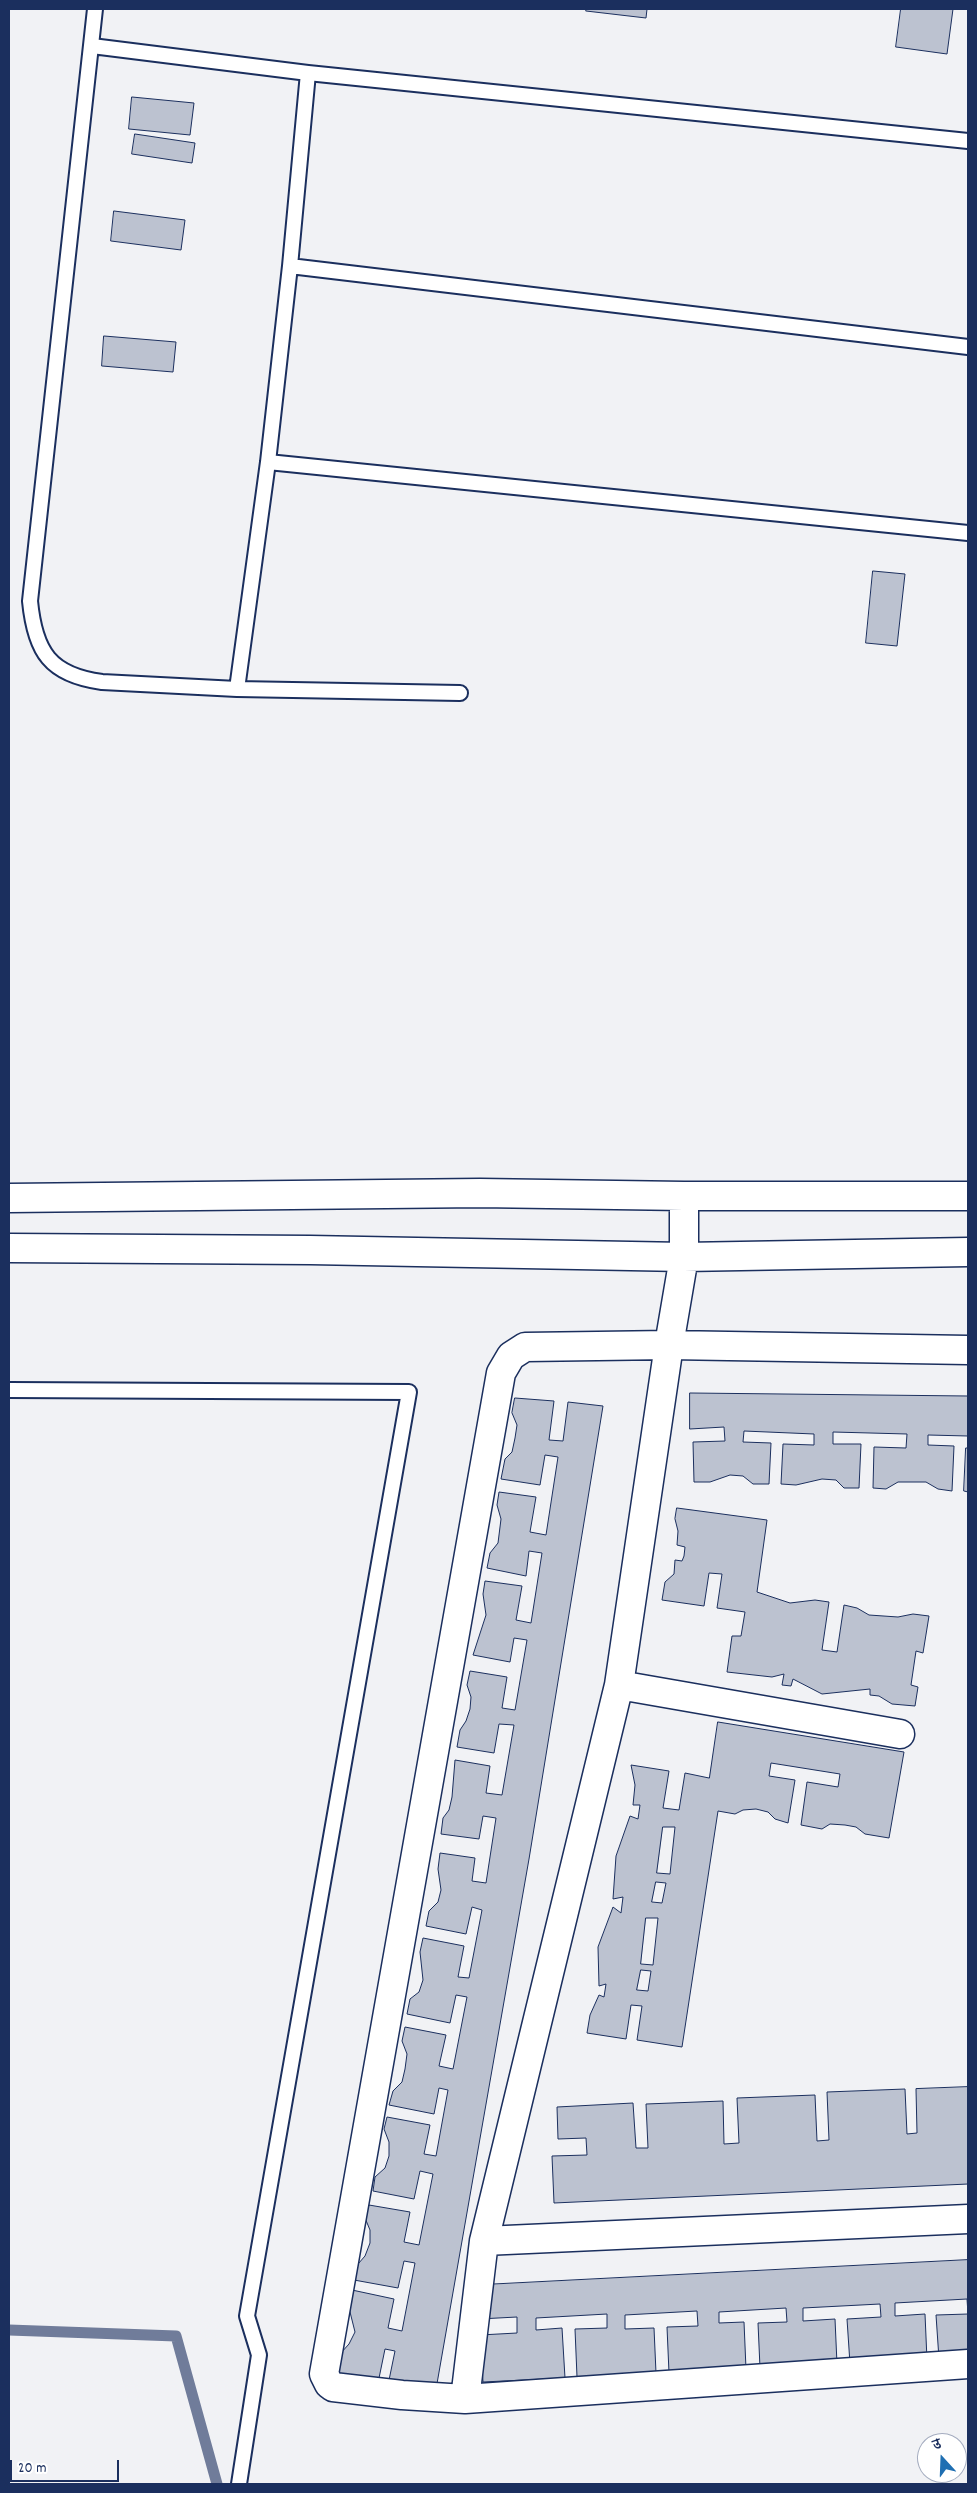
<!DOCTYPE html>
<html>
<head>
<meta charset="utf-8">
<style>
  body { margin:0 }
  #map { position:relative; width:977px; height:2493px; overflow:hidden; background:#f1f2f5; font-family:Dekko,"Playpen Sans Deva",sans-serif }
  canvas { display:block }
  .frame { position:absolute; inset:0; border:10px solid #1b2f5e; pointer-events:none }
  .north { position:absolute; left:917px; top:2433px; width:50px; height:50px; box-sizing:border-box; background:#fff; border:1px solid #a4acbf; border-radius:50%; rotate:340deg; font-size:14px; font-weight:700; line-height:20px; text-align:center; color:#1b2f5e }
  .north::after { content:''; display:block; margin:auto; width:18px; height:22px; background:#1f6fb2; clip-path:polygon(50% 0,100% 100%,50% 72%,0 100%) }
  .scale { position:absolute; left:10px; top:2460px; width:109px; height:22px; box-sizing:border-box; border:2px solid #1b2f5e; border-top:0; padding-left:6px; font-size:15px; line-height:18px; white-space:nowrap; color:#1b2f5e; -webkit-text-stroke:4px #fff; paint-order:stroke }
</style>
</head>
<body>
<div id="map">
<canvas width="977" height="2493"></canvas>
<div class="frame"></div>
<div class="north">उ</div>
<div class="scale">20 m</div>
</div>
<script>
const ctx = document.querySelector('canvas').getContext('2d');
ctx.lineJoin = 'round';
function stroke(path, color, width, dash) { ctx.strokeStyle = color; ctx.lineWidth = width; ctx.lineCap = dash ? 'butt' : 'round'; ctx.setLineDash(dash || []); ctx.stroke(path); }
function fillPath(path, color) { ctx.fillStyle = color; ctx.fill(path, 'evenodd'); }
const stream = new Path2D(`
  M9,2330L176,2336L217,2484`);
const building = new Path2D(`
  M587,9H647L646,18L586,11Z
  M901,9H953L947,54L896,47Z
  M132,97L194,103L190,135L129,129Z
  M135,134L195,143L192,163L132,154Z
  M114,211L185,220L181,250L111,241Z
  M104,336L176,342L173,372L102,366Z
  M873,571L905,574L897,646L866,643Z
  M690,1393L968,1396V1436L928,1435V1445L954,1446L952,1491L938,1489L926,1482H898L886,1489L873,1488L874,1447L906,1448L907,1434L833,1432V1444H861L859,1488H844L836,1480L822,1479L796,1485L781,1484L783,1444L814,1445V1434L744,1431L743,1442L771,1443L769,1484H753L743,1476L730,1475L710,1482H694L693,1442L725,1441L724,1427L690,1429Z
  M515,1398L554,1401L549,1440L563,1441L568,1402L603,1406L529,1859L435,2395L388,2385L395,2351L385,2349L378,2383L334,2373L340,2354L349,2344L355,2332L349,2308L352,2290L394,2299L388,2328L402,2331L415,2263L404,2261L398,2288L354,2280L358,2264L365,2256L370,2243V2230L365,2218L369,2205L410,2212L404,2242L419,2245L433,2174L420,2171L414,2199L373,2191L375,2177L385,2168L389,2156V2142L384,2129L387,2117L430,2125L424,2154L436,2156L448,2090L439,2088L434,2114L389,2105L393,2091L402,2082L405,2069L407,2054L402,2041L405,2027L446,2035L439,2066L453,2069L467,1997L456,1995L450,2023L407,2014L410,1999L419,1992L423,1980L420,1952L423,1938L464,1946L458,1977L469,1978L482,1910L472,1907L466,1934L426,1926L429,1911L438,1902L441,1890L438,1869L440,1853L475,1858L472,1881L486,1883L496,1818L483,1816L479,1839L441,1834L443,1818L449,1810L452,1797L455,1760L490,1766L486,1793L502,1795L514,1725L499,1724L494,1753L457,1747L460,1730L466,1721L470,1709L471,1697L467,1685L470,1671L507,1677L502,1708L515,1710L527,1640L514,1638L510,1662L473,1655L486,1615L483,1594L485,1581L522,1586L516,1620L531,1623L542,1553L529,1551L526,1576L487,1568L490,1553L498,1543L501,1519L497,1505L499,1492L536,1497L530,1532L546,1535L558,1457L545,1455L540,1485L501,1479L505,1459L512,1452L515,1438L517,1425L512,1413Z
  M966,1448H968V1492L964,1491Z
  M677,1508L767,1520L757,1592L790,1603L815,1600L829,1602L822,1650L837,1652L844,1605L857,1608L869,1615L898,1617L913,1614L929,1616L923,1653L916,1651L911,1685L918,1687L915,1706L892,1704L879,1696L870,1695V1689L822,1694L793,1679L791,1686L782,1685L784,1674L772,1677L727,1672L732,1636H741L745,1612L717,1608L722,1574L709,1573L704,1606L662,1600L665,1582L674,1574L675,1560L682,1561L684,1556L685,1547L677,1545L678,1531L675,1519Z
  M718,1722L904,1752L889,1838L865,1834L856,1827L845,1825L830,1824L822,1829L801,1825L807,1782L838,1787L840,1774L771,1763L769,1776L795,1780L788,1823L775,1819L768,1812L756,1809L743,1810L735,1814L718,1811L682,2047L637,2040L642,2006L631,2005L626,2039L587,2033L590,2015L599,1995L604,1997L606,1984L599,1986L598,1947L613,1907L621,1913L623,1897L613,1899L616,1856L630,1816L638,1819L640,1805H633L635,1785L631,1765L669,1771L663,1808L679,1810L685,1773L709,1778ZM663,1827H675L670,1874L657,1873ZM656,1882L666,1883L662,1903L652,1902ZM646,1918H658L653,1965L641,1964ZM641,1970L651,1971L648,1991L637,1990Z
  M968,2087V2184L554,2203L552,2156L587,2155L586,2138L558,2139L557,2107L633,2103L636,2148H648L646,2104L723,2101L724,2144L739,2143L737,2098L815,2095L817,2141L829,2140L827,2092L905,2089L907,2134L917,2133L916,2089Z
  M968,2260V2358L939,2359L936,2315L968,2314L967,2299L895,2303V2316L925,2314L927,2360L850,2364L847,2319L881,2317L880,2304L803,2308V2321L835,2319L837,2364L760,2368L758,2323L787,2322L786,2308L719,2312V2323L744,2322L746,2369L669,2373L667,2327L698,2326L697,2311L625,2315V2329L654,2328L656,2373L577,2377L575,2329L607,2328V2314L536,2318V2330L562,2328L565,2378L483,2382L480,2335L517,2333V2317L479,2319L482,2285Z`);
const service = new Path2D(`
  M95,9L30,601C35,652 50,675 102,682L237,689L460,693
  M92,46L308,73L968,141
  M290,266L968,347
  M268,462L968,533
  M237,689L268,462L290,266L308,73
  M9,1390L409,1392L247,2316L259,2355L239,2484`);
const minor = new Path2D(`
  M9,1198L480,1193L684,1196H968
  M9,1248L310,1250L684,1257L968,1252
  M968,1350L669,1345L525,1347L511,1356L501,1373L324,2374L329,2384L333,2387L402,2395L465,2399L968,2364
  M619,1685L900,1734
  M484,2241L968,2219
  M465,2399L484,2241L619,1685L669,1345L684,1257V1196`);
stroke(stream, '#707c9a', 11);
fillPath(building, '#bcc2d0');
stroke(building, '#1b2f5e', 1);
stroke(service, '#1b2f5e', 18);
stroke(minor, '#1b2f5e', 31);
stroke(service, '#fff', 14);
stroke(minor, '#fff', 28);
</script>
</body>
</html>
